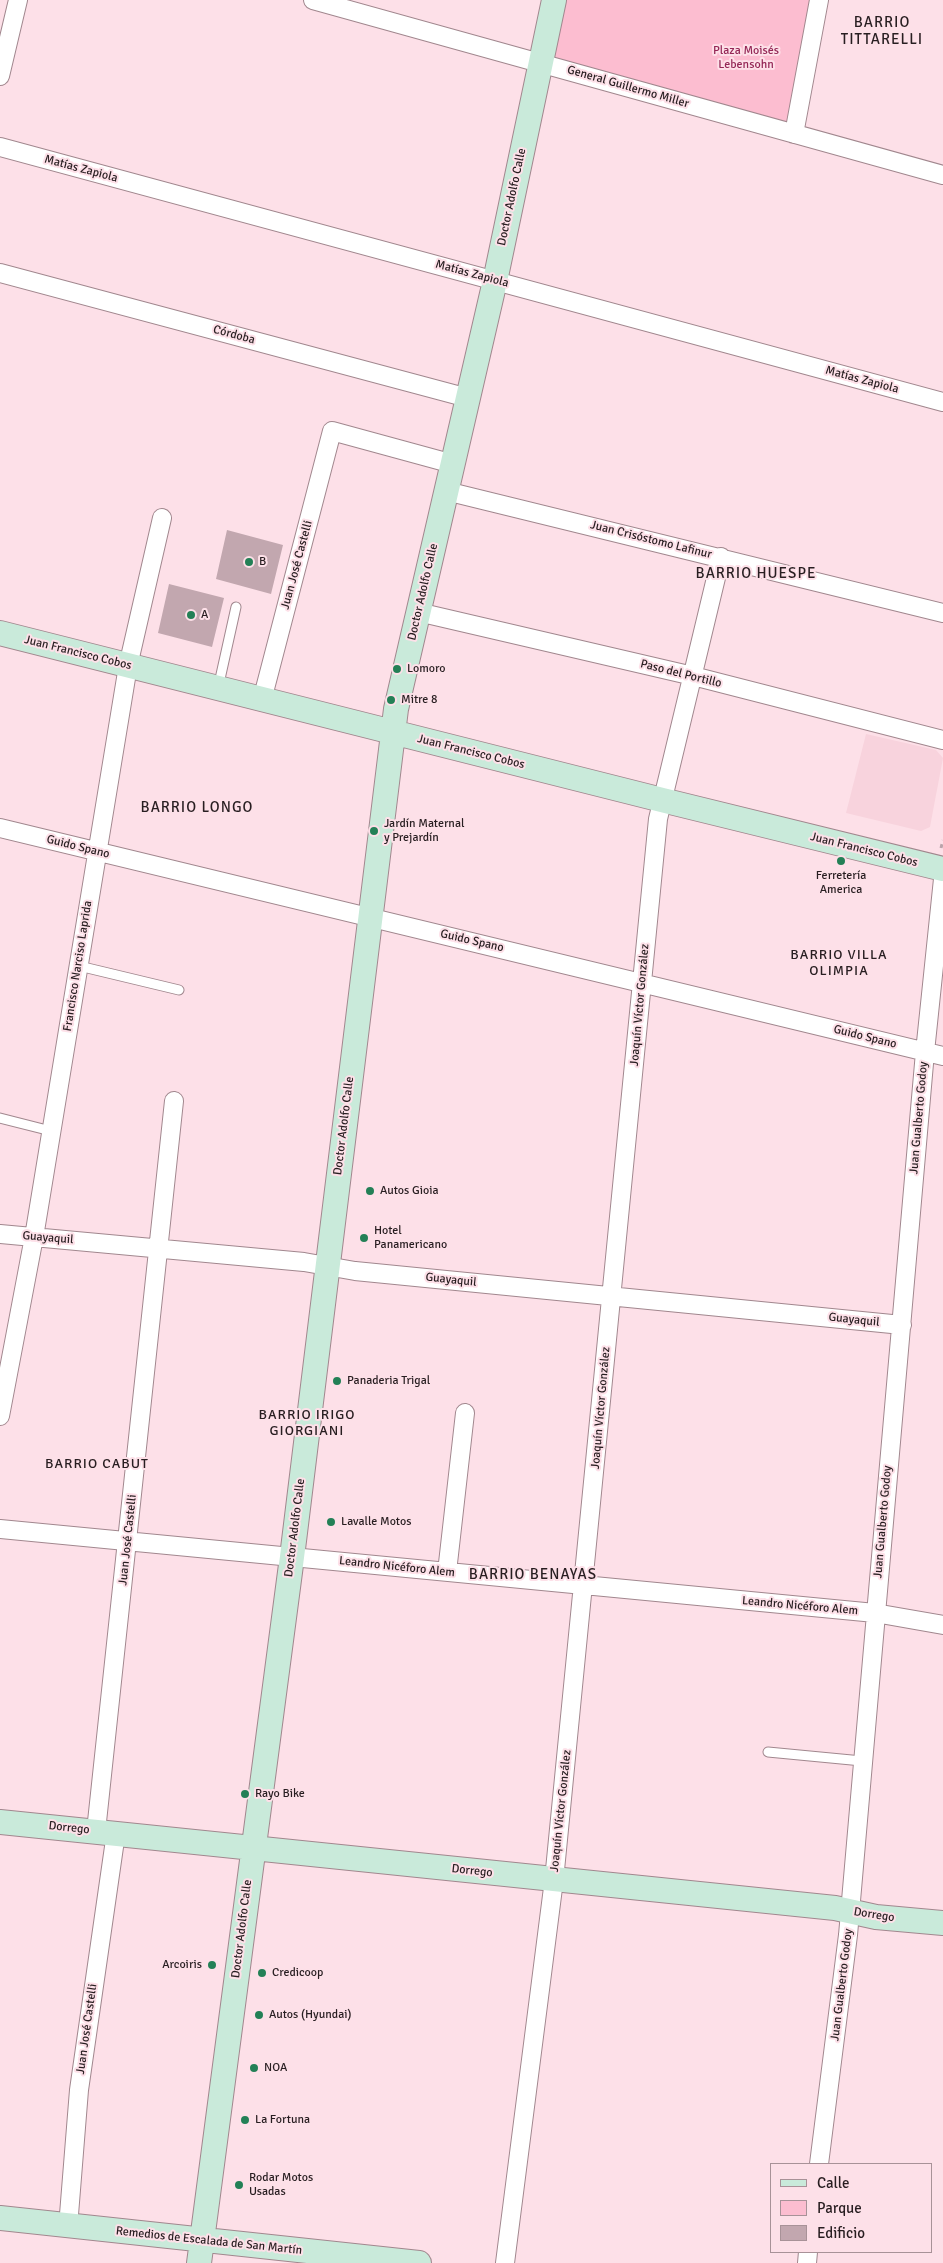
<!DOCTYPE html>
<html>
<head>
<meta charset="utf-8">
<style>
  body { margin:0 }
  #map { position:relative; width:943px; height:2263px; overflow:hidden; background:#fde0e8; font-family:Signika,sans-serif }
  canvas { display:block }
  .legend { position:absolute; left:770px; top:2163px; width:162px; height:90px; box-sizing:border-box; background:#fde0e8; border:1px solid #a89298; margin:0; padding:6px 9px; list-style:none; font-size:15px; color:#281e21 }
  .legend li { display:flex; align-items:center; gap:10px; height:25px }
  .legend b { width:25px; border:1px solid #a89298 }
</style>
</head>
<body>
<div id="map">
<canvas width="943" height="2263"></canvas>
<ul class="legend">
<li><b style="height:6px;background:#c9eada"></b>Calle</li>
<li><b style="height:14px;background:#fcbdd0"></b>Parque</li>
<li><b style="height:14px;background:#c2a7af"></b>Edificio</li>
</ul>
</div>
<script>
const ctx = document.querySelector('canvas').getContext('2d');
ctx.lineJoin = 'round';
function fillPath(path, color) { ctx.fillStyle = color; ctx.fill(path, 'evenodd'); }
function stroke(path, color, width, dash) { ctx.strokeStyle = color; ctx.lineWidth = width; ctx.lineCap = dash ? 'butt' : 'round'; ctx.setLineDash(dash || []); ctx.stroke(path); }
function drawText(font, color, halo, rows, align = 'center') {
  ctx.font = font + ' Signika,sans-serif'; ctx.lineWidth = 4; ctx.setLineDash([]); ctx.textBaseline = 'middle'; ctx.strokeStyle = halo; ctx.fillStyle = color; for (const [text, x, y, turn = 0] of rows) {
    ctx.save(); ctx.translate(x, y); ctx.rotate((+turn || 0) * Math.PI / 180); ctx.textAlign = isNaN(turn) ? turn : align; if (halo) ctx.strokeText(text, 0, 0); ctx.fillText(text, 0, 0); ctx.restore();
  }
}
const built = new Path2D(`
  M866,734L936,750L943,758L930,827L921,831L846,813Z`);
const green = new Path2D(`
  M556,0H817L792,130L543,61Z`);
const building = new Path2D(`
  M227,530L283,545L271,594L216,579Z
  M169,584L224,598L212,647L158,633Z`);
const path = new Path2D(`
  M941,848L943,840`);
const lane = new Path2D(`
  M218,688L236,607
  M79,966L179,990
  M0,1118L51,1131
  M768,1752L862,1761`);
const street = new Path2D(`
  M313,0L943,175
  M0,76L18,0
  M794,134L819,0
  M0,147L943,402
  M0,273L468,398
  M446,491L943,613
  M418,612L693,676L943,740
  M262,700L332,431L453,464
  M0,828L943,1056
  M0,1234L304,1262L355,1271L902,1325
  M0,1416L34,1237L128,666L162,518
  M0,1529L875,1613L943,1625
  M447,1572L465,1413
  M96,1831L174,1101
  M819,2164L848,1935L925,1052L943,879
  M68,2227L79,2090L116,1833
  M505,2263L554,1880L658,819L721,557
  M807,2263L808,2252`);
const secondary = new Path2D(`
  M0,633L662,800L943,869
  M0,1822L835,1908L876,1917L943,1923
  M0,2218L419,2263
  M199,2263L292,1557L396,709L495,281L554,0`);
const markers = [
  [249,562,5,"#238056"],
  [191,615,5,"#238056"],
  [397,669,5,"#238056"],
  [391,700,5,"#238056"],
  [374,831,5,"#238056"],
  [841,861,5,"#238056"],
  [370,1191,5,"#238056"],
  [364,1238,5,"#238056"],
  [337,1381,5,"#238056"],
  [331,1522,5,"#238056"],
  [245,1794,5,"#238056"],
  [212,1965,5,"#238056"],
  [262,1973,5,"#238056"],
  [259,2015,5,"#238056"],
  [254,2068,5,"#238056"],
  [245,2120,5,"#238056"],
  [239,2185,5,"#238056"]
];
const parkNames = [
  ["Plaza Moisés",746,51],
  ["Lebensohn",746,65]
];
const streetNames = [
  ["General Guillermo Miller",628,87,16],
  ["Matías Zapiola",81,169,15],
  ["Doctor Adolfo Calle",512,197,-78],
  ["Matías Zapiola",472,274,15],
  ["Córdoba",234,335,15],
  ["Matías Zapiola",862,380,15],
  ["Juan Crisóstomo Lafinur",651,540,14],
  ["Juan José Castelli",297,565,-75],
  ["Doctor Adolfo Calle",423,592,-77],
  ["Juan Francisco Cobos",78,653,14],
  ["Paso del Portillo",681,674,14],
  ["Juan Francisco Cobos",471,752,14],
  ["Guido Spano",78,847,14],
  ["Juan Francisco Cobos",864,850,14],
  ["Guido Spano",472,941,13],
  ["Francisco Narciso Laprida",78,966,-81],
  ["Joaquín Víctor González",640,1005,-85],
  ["Guido Spano",865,1037,14],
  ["Juan Gualberto Godoy",919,1118,-85],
  ["Doctor Adolfo Calle",344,1126,-83],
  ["Guayaquil",48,1238,5],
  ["Guayaquil",451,1280,6],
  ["Guayaquil",854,1320,6],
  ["Joaquín Víctor González",601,1408,-85],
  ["Juan Gualberto Godoy",883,1522,-85],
  ["Doctor Adolfo Calle",295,1528,-83],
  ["Juan José Castelli",128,1540,-84],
  ["Leandro Nicéforo Alem",397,1567,6],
  ["Leandro Nicéforo Alem",800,1606,5],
  ["Joaquín Víctor González",561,1811,-84],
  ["Dorrego",69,1828,6],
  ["Dorrego",472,1871,6],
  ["Dorrego",874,1915,9],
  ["Doctor Adolfo Calle",242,1929,-83],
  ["Juan Gualberto Godoy",842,1985,-83],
  ["Juan José Castelli",87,2029,-82],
  ["Remedios de Escalada de San Martín",209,2241,6]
];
const poiNames = [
  ["B",259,562],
  ["A",201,615],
  ["Lomoro",407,669],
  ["Mitre 8",401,700],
  ["Jardín Maternal",384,824],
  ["y Prejardín",384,838],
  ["Ferretería",841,876,"center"],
  ["America",841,890,"center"],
  ["Autos Gioia",380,1191],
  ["Hotel",374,1231],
  ["Panamericano",374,1245],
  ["Panaderia Trigal",347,1381],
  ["Lavalle Motos",341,1522],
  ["Rayo Bike",255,1794],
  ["Arcoiris",202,1965,"right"],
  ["Credicoop",272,1973],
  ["Autos (Hyundai)",269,2015],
  ["NOA",264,2068],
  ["La Fortuna",255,2120],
  ["Rodar Motos",249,2178],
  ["Usadas",249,2192]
];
const neighbourhoodNames = [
  ["BARRIO VILLA",839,955],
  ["OLIMPIA",839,971],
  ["BARRIO IRIGO",307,1415],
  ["GIORGIANI",307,1431],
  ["BARRIO CABUT",97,1464]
];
const quarterNames = [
  ["BARRIO",882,23],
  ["TITTARELLI",882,40],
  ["BARRIO HUESPE",756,574],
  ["BARRIO LONGO",197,808],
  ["BARRIO BENAYAS",533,1575]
];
fillPath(built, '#f8d3dd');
fillPath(green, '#fcbdd0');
fillPath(building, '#c2a7af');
stroke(lane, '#a1878e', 11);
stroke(street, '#a1878e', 20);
stroke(secondary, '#a1878e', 26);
stroke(path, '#bba4ab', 3, [4, 4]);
stroke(lane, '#fff', 9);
stroke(street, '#fff', 18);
stroke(secondary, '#c9eada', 24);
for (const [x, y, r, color] of markers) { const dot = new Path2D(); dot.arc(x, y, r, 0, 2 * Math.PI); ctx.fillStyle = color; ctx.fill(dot); stroke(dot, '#fde0e8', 2); }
drawText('12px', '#942756', '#fde0e8', parkNames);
drawText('12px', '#281e21', '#fde0e8', streetNames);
drawText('12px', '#281e21', '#fde0e8', poiNames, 'left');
ctx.letterSpacing = '1px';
drawText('14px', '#281e21', '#fde0e8', neighbourhoodNames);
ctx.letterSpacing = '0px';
ctx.letterSpacing = '1px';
drawText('15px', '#281e21', '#fde0e8', quarterNames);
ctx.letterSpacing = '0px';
</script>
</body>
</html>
